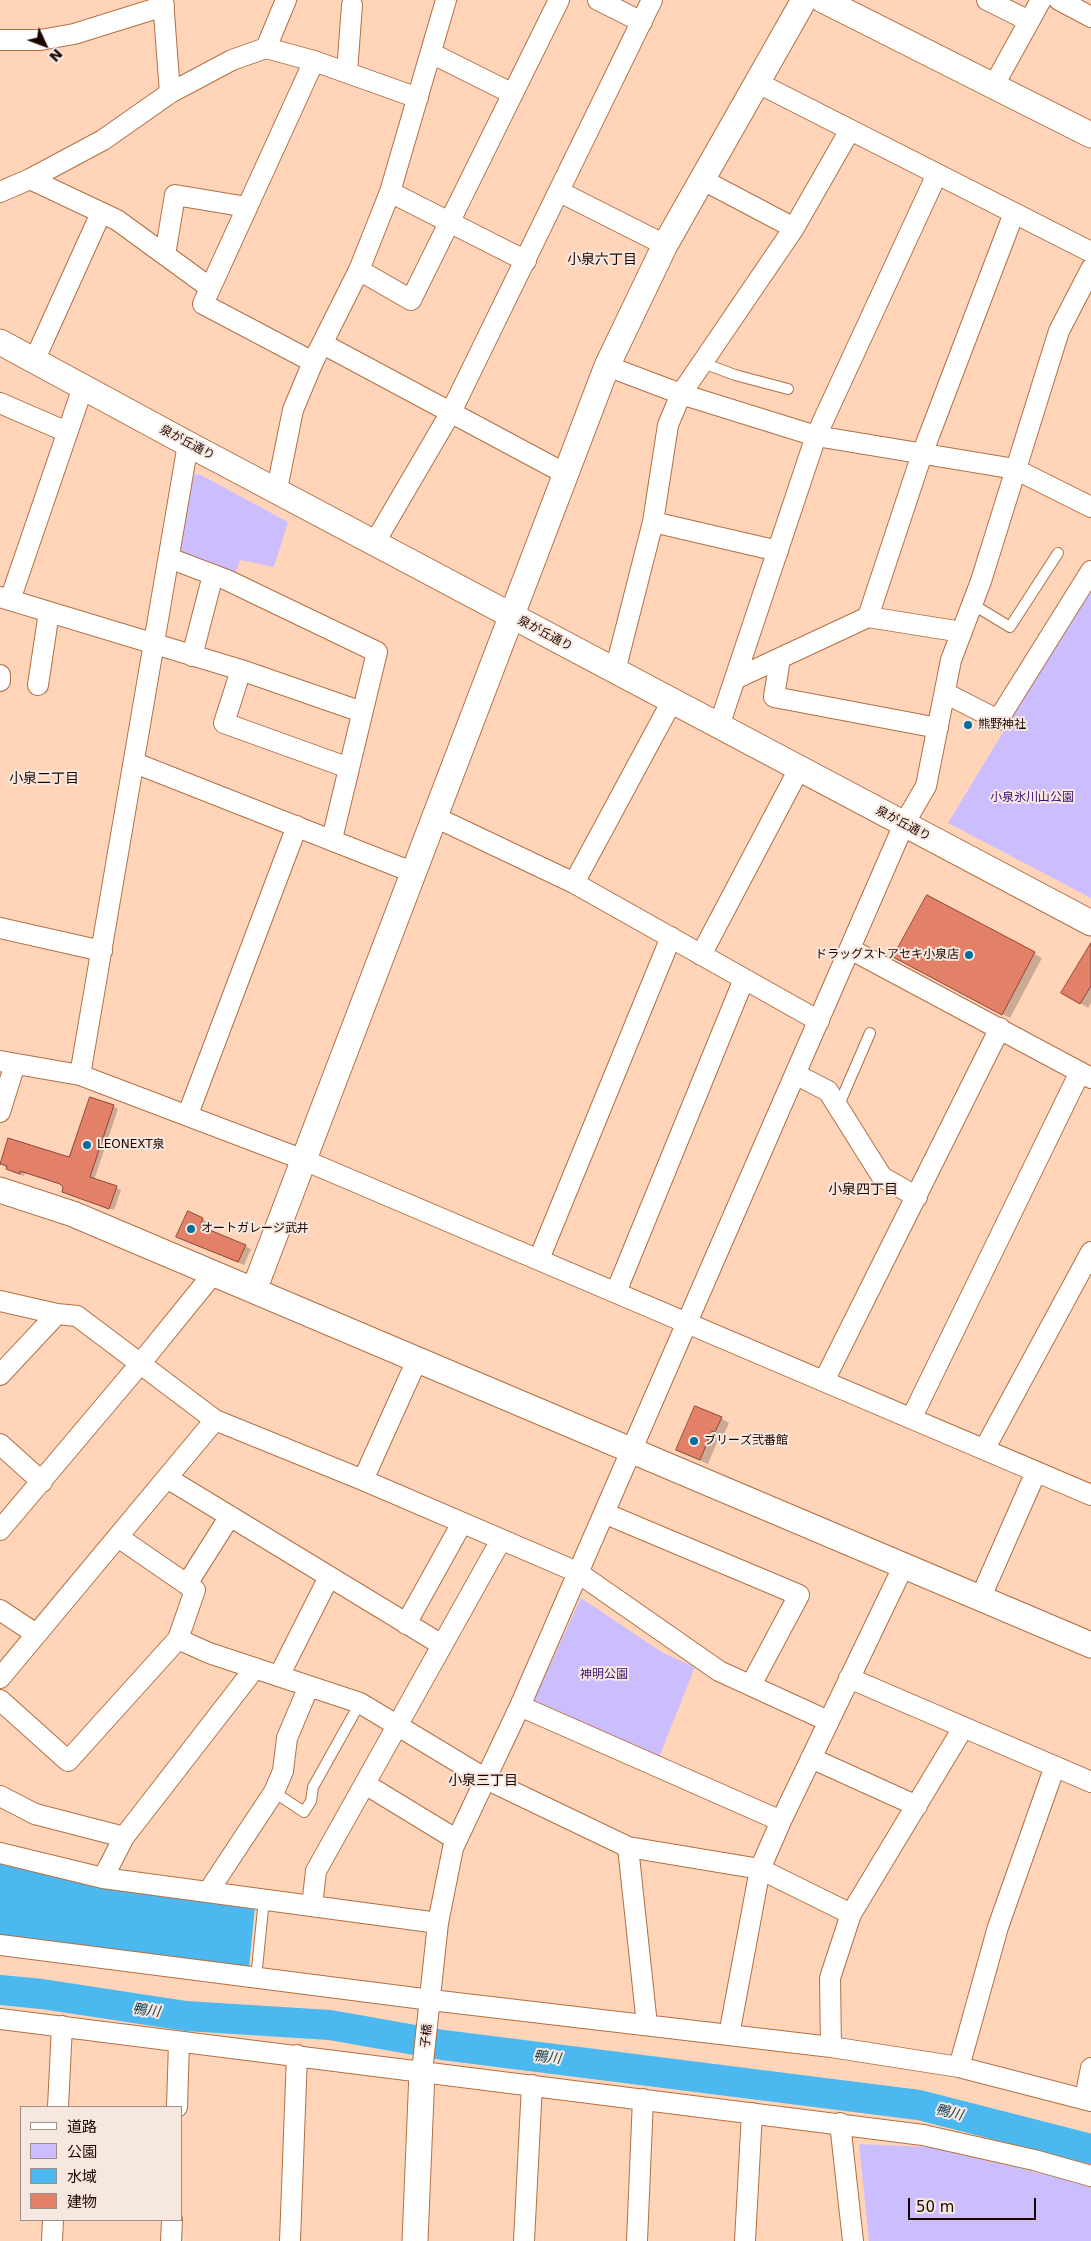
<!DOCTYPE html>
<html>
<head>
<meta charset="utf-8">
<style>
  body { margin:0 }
  #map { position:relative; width:1091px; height:2241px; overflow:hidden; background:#ffd4b9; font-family:"DejaVu Sans","Noto Sans JP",sans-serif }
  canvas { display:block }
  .legend { position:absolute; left:20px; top:2106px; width:162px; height:115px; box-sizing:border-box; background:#f6e8df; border:1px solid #a08e86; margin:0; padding:6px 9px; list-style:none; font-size:15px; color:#1e0600 }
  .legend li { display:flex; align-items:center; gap:10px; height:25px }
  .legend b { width:25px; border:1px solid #a08e86 }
  .north { position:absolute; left:20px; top:20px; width:50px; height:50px; -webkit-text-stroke:4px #f6e8df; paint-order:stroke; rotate:133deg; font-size:14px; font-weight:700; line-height:20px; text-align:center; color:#1e0600 }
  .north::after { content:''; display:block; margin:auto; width:18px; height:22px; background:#1e0600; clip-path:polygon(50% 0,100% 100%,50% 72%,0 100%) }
  .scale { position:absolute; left:908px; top:2198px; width:128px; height:22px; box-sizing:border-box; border:2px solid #1e0600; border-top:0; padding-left:6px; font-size:15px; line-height:18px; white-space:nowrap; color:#1e0600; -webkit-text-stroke:4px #f6e8df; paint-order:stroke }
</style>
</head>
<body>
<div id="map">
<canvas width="1091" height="2241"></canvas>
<ul class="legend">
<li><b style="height:6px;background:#fff"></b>道路</li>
<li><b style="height:14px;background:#ccbefe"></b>公園</li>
<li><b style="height:14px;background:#4bb8ef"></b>水域</li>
<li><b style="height:14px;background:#e28068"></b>建物</li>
</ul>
<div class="north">N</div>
<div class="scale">50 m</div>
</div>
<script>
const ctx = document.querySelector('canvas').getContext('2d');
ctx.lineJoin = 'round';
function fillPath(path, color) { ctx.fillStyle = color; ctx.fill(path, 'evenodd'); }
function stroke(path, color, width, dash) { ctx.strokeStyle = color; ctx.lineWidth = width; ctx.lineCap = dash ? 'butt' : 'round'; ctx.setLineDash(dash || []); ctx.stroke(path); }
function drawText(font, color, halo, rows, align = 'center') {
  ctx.font = font + ' "DejaVu Sans","Noto Sans JP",sans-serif'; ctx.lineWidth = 4; ctx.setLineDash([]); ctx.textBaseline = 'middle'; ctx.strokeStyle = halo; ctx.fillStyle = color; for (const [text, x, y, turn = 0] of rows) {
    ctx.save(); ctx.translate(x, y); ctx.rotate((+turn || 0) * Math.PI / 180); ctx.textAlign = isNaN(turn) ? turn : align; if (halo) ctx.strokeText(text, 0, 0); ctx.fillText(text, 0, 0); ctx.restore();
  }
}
const green = new Path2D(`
  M199,474L288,522L274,567L240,560L234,576L178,551L191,476Z
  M1091,587V898L948,823Z
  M581,1598L663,1653L695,1667L659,1757L534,1700Z
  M859,2144L928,2147L1091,2185V2241H869Z`);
const water = new Path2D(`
  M0,1861L255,1907L249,1968L0,1937Z`);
const shadow = new Path2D(`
  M928,896L1042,958L1010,1018L903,961Z
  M1091,957V1003L1088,1008L1063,992Z
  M113,1106L118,1109L94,1180L121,1190L114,1210L68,1194L63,1185L25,1173L24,1176L12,1172L1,1163L70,1159Z
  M202,1219L208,1222L205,1229L251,1249L244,1265L184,1240Z
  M721,1418L729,1423L723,1436L720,1435L708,1464L677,1450Z`);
const river = new Path2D(`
  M0,1990L42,1994L186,2016L330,2025L443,2045L919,2105L1091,2149`);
const building = new Path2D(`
  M927,895L1035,952L1002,1015L893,957Z
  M1091,943V986L1080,1004L1061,993Z
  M90,1097L114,1105L90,1177L117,1186L109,1209L62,1192L63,1187L60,1184L20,1171V1174L6,1169L7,1166L0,1164L8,1138L69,1157Z
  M188,1211L203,1218L200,1226L246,1245L238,1262L176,1237Z
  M695,1406L722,1417L715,1432L712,1431L700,1460L676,1450Z`);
const service = new Path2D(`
  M703,363L735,375L788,389
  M972,604L1010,627L1058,553
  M838,1107L870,1033
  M274,1792L304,1812L311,1801L313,1787L360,1703
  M256,1978L264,1899`);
const minor = new Path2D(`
  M163,0L170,93
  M598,0L642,22
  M987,0L1029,21
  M1059,0L1091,17
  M0,40H40L74,34L164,6
  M266,48L286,0
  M431,53L513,94
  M347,72L352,5
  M758,83L1091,252
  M994,85L1041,0
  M30,179L117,220L209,287
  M703,180L794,228
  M0,192L30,179L103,140L170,93L232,60L266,48L314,61L418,98
  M390,192L526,261
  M560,192L665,245
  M165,255L175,195L247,207
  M359,270L411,300L559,0
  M323,344L564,473
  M34,361L101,213
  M313,362L203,304L314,61
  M607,366L681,394L816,436L1015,469L1091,507
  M0,403L67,432
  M277,489L293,410L313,362L359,270L390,192L446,0
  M653,522L778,551
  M375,542L451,412L652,0
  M169,558L227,580L377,652L332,839
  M0,597L241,670
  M10,600L83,387
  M868,617L922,454L1014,213
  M192,656L213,575
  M780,658L774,697L938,728
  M615,671L653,522L668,425L681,394L794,228L850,130
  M0,675V681
  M735,679L868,617L962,632
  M38,685L49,612
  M945,693L998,720L1091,571
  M719,726L816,436L937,174
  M135,763L412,872
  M349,768L224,723L241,670L362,712
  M435,817L574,883L819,1021
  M574,883L672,701
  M0,928L102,951
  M850,949L1091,1078
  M701,955L799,769
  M0,1061L80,1075L304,1160L1091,1495
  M795,1074L828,1091L882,1177L917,1197
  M80,1075L188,444
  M0,1112L15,1064
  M188,1114L297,826
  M539,1259L671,937
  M616,1292L744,979
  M0,1301L57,1314L77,1316L215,1420L363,1480L577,1572L719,1671L828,1721
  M0,1375L57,1314
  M824,1381L1000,1028
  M912,1417L1080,1072
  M0,1444L42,1482
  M985,1448L1091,1252
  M167,1478L442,1645
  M363,1480L417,1360
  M604,1513L799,1595L751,1685
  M0,1530L140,1364L213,1274
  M187,1584L230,1516
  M980,1599L1036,1472
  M0,1610L36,1634
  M406,1624L462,1523
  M178,1639L209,1653L360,1703L486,1779L628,1847L760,1869L851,1914
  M279,1676L329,1577
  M0,1678L215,1420
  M849,1678L1091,1782
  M0,1700L68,1761L178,1639L195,1590L118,1537
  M520,1706L781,1821
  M811,1758L917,1806
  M365,1784L457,1840
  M0,1796L35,1814L124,1837
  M628,1847L647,2025
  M0,1853L103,1878L438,1923
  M103,1878L124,1837L255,1668
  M208,1892L274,1792L283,1771L287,1738L309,1686
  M312,1906L316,1871L501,1540
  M0,1945L431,2000L831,2047L959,2067L1091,2101
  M0,2019L923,2135L1034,2160L1091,2176
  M729,2035L760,1869L781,1821L903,1567
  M831,2047L830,1978L851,1914L963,1728
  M959,2067L998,1927L1055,1766
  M422,2072L438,1923L453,1848L520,1706L904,824L926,786L951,660L981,581L1059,331L1091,269
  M1085,2099L1091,2068
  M58,2107L62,2026
  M177,2107L179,2042
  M840,2123L853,2241
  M52,2241L53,2220
  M171,2241L172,2220
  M290,2241L297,2055
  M524,2241L532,2085
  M637,2241L643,2099
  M745,2241L752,2113`);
const tertiary = new Path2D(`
  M823,0L1091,135
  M0,342L188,444L1091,923
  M0,1190L73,1214L1091,1645
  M254,1290L607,366L665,245L804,0
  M415,2241L422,2072`);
const markers = [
  [968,725,5,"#006e9a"],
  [969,955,5,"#006e9a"],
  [87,1145,5,"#006e9a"],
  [191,1229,5,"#006e9a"],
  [694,1441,5,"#006e9a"]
];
const streetNames = [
  ["泉が丘通り",187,443,28],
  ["泉が丘通り",545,634,28],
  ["泉が丘通り",903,824,28],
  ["子橋",427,2036,-83]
];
const poiNames = [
  ["熊野神社",978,725],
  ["ドラッグストアセキ小泉店",959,955,"right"],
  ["LEONEXT泉",97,1145],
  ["オートガレージ武井",201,1229],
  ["ブリーズ弐番館",704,1441]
];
const parkNames = [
  ["小泉氷川山公園",1032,798],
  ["神明公園",604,1675]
];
const neighbourhoodNames = [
  ["小泉六丁目",602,260],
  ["小泉二丁目",44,779],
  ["小泉四丁目",863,1190],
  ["小泉三丁目",483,1781]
];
const waterNames = [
  ["鴨川",146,2011,8],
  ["鴨川",547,2058,7],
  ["鴨川",949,2113,14]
];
fillPath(green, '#ccbefe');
fillPath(water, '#4bb8ef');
fillPath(shadow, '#0003');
stroke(river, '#4bb8ef', 30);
fillPath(building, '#e28068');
stroke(building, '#8d4635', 1);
stroke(service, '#b07043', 12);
stroke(minor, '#b07043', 22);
stroke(tertiary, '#b07043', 27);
stroke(service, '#fff', 10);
stroke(minor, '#fff', 20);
stroke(tertiary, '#fff', 25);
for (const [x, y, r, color] of markers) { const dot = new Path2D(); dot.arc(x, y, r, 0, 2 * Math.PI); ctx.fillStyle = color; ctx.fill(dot); stroke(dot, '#f6e8df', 2); }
drawText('12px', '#1e0600', '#f6e8df', streetNames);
drawText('12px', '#1e0600', '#f6e8df', poiNames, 'left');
drawText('12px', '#3c1077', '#f6e8df', parkNames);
drawText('14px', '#1e0600', '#f6e8df', neighbourhoodNames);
drawText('italic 14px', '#103e55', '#f6e8df', waterNames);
</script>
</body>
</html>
